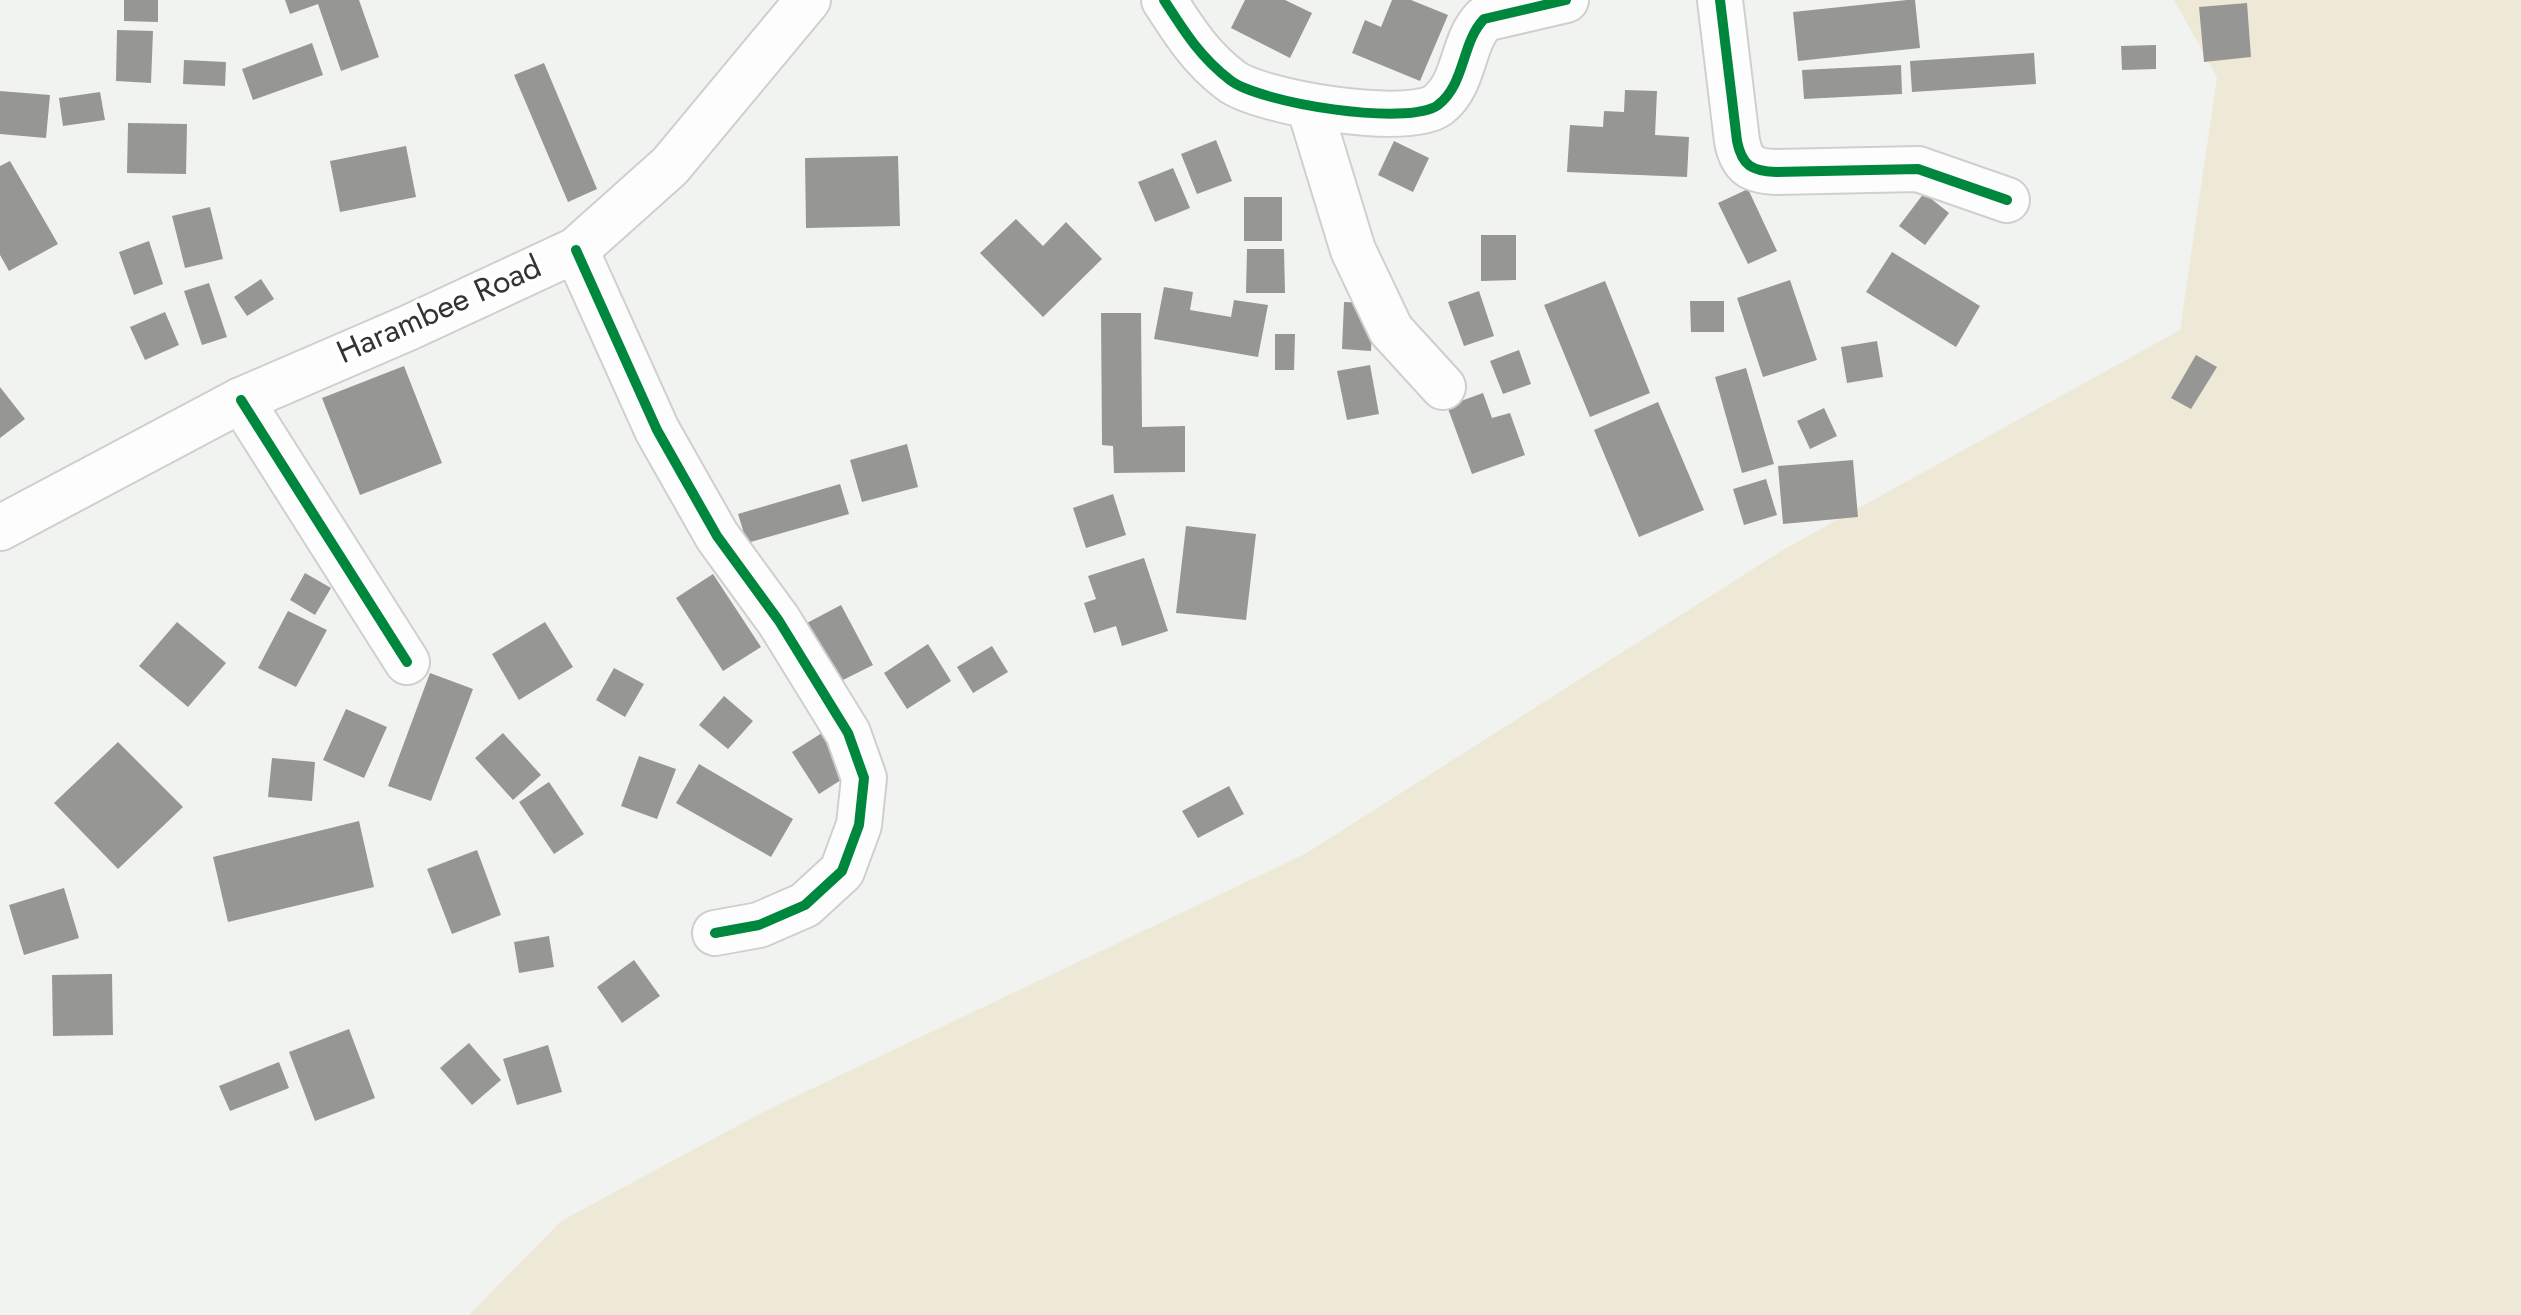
<!DOCTYPE html>
<html>
<head>
<meta charset="utf-8">
<style>
  body { margin:0 }
  canvas { display:block; background:#f1f3f0 }
</style>
</head>
<body>
<canvas width="2521" height="1315"></canvas>
<script>
const ctx = document.querySelector('canvas').getContext('2d');
ctx.lineJoin = 'round';
function fillPath(path, color) { ctx.fillStyle = color; ctx.fill(path, 'evenodd'); }
function stroke(path, color, width, dash) { ctx.strokeStyle = color; ctx.lineWidth = width; ctx.lineCap = dash ? 'butt' : 'round'; ctx.setLineDash(dash || []); ctx.stroke(path); }
function drawText(font, color, halo, rows, align = 'center') {
  ctx.font = font + ' Jost,sans-serif'; ctx.lineWidth = 8; ctx.setLineDash([]); ctx.textBaseline = 'middle'; ctx.strokeStyle = halo; ctx.fillStyle = color; for (const [text, x, y, turn = 0] of rows) {
    ctx.save(); ctx.translate(x, y); ctx.rotate((+turn || 0) * Math.PI / 180); ctx.textAlign = isNaN(turn) ? turn : align; if (halo) ctx.strokeText(text, 0, 0); ctx.fillText(text, 0, 0); ctx.restore();
  }
}
const green = new Path2D(`
  M2174,0H2521V1315H469L561,1221L765,1111L1305,854L1783,550L2180,330L2217,77Z`);
const building = new Path2D(`
  M124,0H158V22L124,21Z
  M285,0H359L379,57L341,71L318,4L290,14Z
  M1245,0H1285L1312,13L1290,58L1231,28Z
  M1392,0H1411L1448,15L1420,81L1352,53L1365,20L1381,27Z
  M1907,0H1915L1920,48L1798,61L1793,12Z
  M2247,3L2251,57L2204,62L2199,7Z
  M117,30L153,31L151,83L116,81Z
  M312,43L323,75L253,100L242,69Z
  M2156,45V69L2122,70L2121,46Z
  M2034,53L2036,84L1912,92L1910,61Z
  M184,60L226,62L225,86L183,84Z
  M544,63L597,189L568,202L514,75Z
  M1901,65L1902,94L1804,99L1802,70Z
  M1625,90L1657,91L1655,135L1689,137L1687,177L1567,172L1570,125L1603,127L1604,111L1624,112Z
  M0,91L50,95L46,138L0,134Z
  M100,92L105,120L63,126L59,98Z
  M128,123L187,124L186,174L127,173Z
  M1216,140L1232,181L1197,194L1181,154Z
  M1394,141L1429,158L1413,192L1378,175Z
  M406,146L416,197L340,212L330,161Z
  M898,156L900,226L806,228L805,158Z
  M10,161L58,244L9,271L0,255V166Z
  M1173,168L1190,208L1155,222L1138,182Z
  M1748,189L1777,251L1748,264L1718,203Z
  M1924,193L1949,213L1925,245L1899,226Z
  M1244,197H1282V241H1244Z
  M210,207L223,259L185,268L172,216Z
  M1016,219L1043,246L1066,222L1102,259L1043,317L980,253Z
  M1481,235H1516V280L1481,281Z
  M149,241L163,284L134,295L119,252Z
  M1247,249H1284L1285,293H1246Z
  M1892,252L1980,306L1956,347L1866,292Z
  M261,279L274,299L247,316L234,297Z
  M1790,280L1817,360L1763,377L1737,298Z
  M1605,281L1650,393L1590,417L1544,305Z
  M209,283L227,337L202,345L184,291Z
  M1164,287L1193,292L1190,310L1231,317L1234,300L1268,305L1258,357L1154,339Z
  M1479,291L1494,336L1464,346L1448,302Z
  M1690,301H1724V332H1691Z
  M1344,302L1373,303L1371,351L1342,349Z
  M165,312L179,345L145,360L130,327Z
  M1101,313H1141L1142,427L1185,426V472L1114,473L1113,446L1102,445Z
  M1275,334H1295L1294,370H1275Z
  M1877,341L1883,377L1847,383L1841,347Z
  M1519,350L1531,384L1503,394L1490,361Z
  M2196,355L2217,367L2191,409L2171,398Z
  M1370,365L1379,414L1347,420L1337,371Z
  M404,366L442,463L360,495L322,398Z
  M1746,368L1774,464L1742,473L1715,377Z
  M0,387L25,419L0,438Z
  M1483,393L1492,418L1510,413L1525,455L1472,474L1447,406Z
  M1658,402L1704,510L1639,537L1594,430Z
  M1824,408L1837,436L1810,449L1797,421Z
  M907,444L918,487L862,502L850,460Z
  M1853,460L1858,517L1783,524L1778,466Z
  M1766,479L1777,515L1744,525L1733,489Z
  M840,484L849,514L747,543L738,514Z
  M1113,494L1126,535L1086,548L1073,508Z
  M1186,526L1256,534L1246,620L1176,613Z
  M1144,558L1168,631L1122,646L1116,626L1094,633L1084,603L1096,599L1088,576Z
  M305,573L331,588L315,615L290,600Z
  M713,574L761,647L723,671L676,598Z
  M841,605L873,665L837,683L805,624Z
  M288,611L327,630L296,687L258,668Z
  M177,622L226,663L188,707L139,666Z
  M545,622L573,667L519,700L492,654Z
  M928,644L951,681L907,709L884,673Z
  M992,646L1008,672L973,693L957,667Z
  M614,668L644,684L625,717L596,700Z
  M430,673L473,689L431,801L388,786Z
  M724,696L753,721L728,749L699,725Z
  M346,709L387,727L364,778L323,760Z
  M825,731L852,773L819,794L792,752Z
  M503,733L541,775L513,800L475,758Z
  M118,742L183,807L118,869L54,803Z
  M639,756L676,769L657,819L621,806Z
  M272,758L315,762L312,801L268,797Z
  M699,764L793,819L771,857L676,803Z
  M549,782L584,834L554,854L519,802Z
  M1229,786L1244,814L1198,838L1182,811Z
  M359,821L374,887L228,922L213,857Z
  M477,850L501,915L452,934L427,869Z
  M64,888L79,938L24,955L9,905Z
  M549,936L554,967L519,973L514,942Z
  M634,960L660,996L622,1023L597,987Z
  M112,974L113,1035L53,1036L52,975Z
  M349,1029L375,1098L315,1121L289,1052Z
  M469,1043L501,1080L472,1105L440,1068Z
  M548,1045L562,1092L517,1105L503,1059Z
  M279,1062L289,1088L230,1111L219,1086Z`);
const minor = new Path2D(`
  M1164,0C1184,31 1200,57 1230,80C1259,103 1408,127 1438,105C1466,83 1461,43 1484,19L1566,0
  M1720,0L1737,141C1742,166 1752,171 1776,172L1918,169L2007,200
  M1309,106L1353,250L1391,330L1443,387
  M576,250L657,430L717,536L779,621L848,733L864,778L859,825L842,871L805,905L759,925L715,933
  M241,400L407,662`);
const major = new Path2D(`
  M0,528L241,400L408,328L576,250L670,166L808,0`);
const cycleway = new Path2D(`
  M1164,0C1184,31 1200,57 1230,80C1259,103 1408,127 1438,105C1466,83 1461,43 1484,19L1566,0
  M1720,0L1737,141C1742,166 1752,171 1776,172L1918,169L2007,200
  M576,250L657,430L717,536L779,621L848,733L864,778L859,825L842,871L805,905L759,925L715,933
  M241,400L407,662`);
const streetNames = [
  ["Harambee Road",440,312,-24]
];
fillPath(green, '#eee9d6');
fillPath(building, '#969795');
stroke(minor, '#cfd0ce', 48);
stroke(major, '#cfd0ce', 48);
stroke(minor, '#fdfdfd', 44);
stroke(major, '#fdfdfd', 44);
stroke(cycleway, '#00873e', 10);
drawText('32px', '#323432', '#fff', streetNames);
</script>
</body>
</html>
